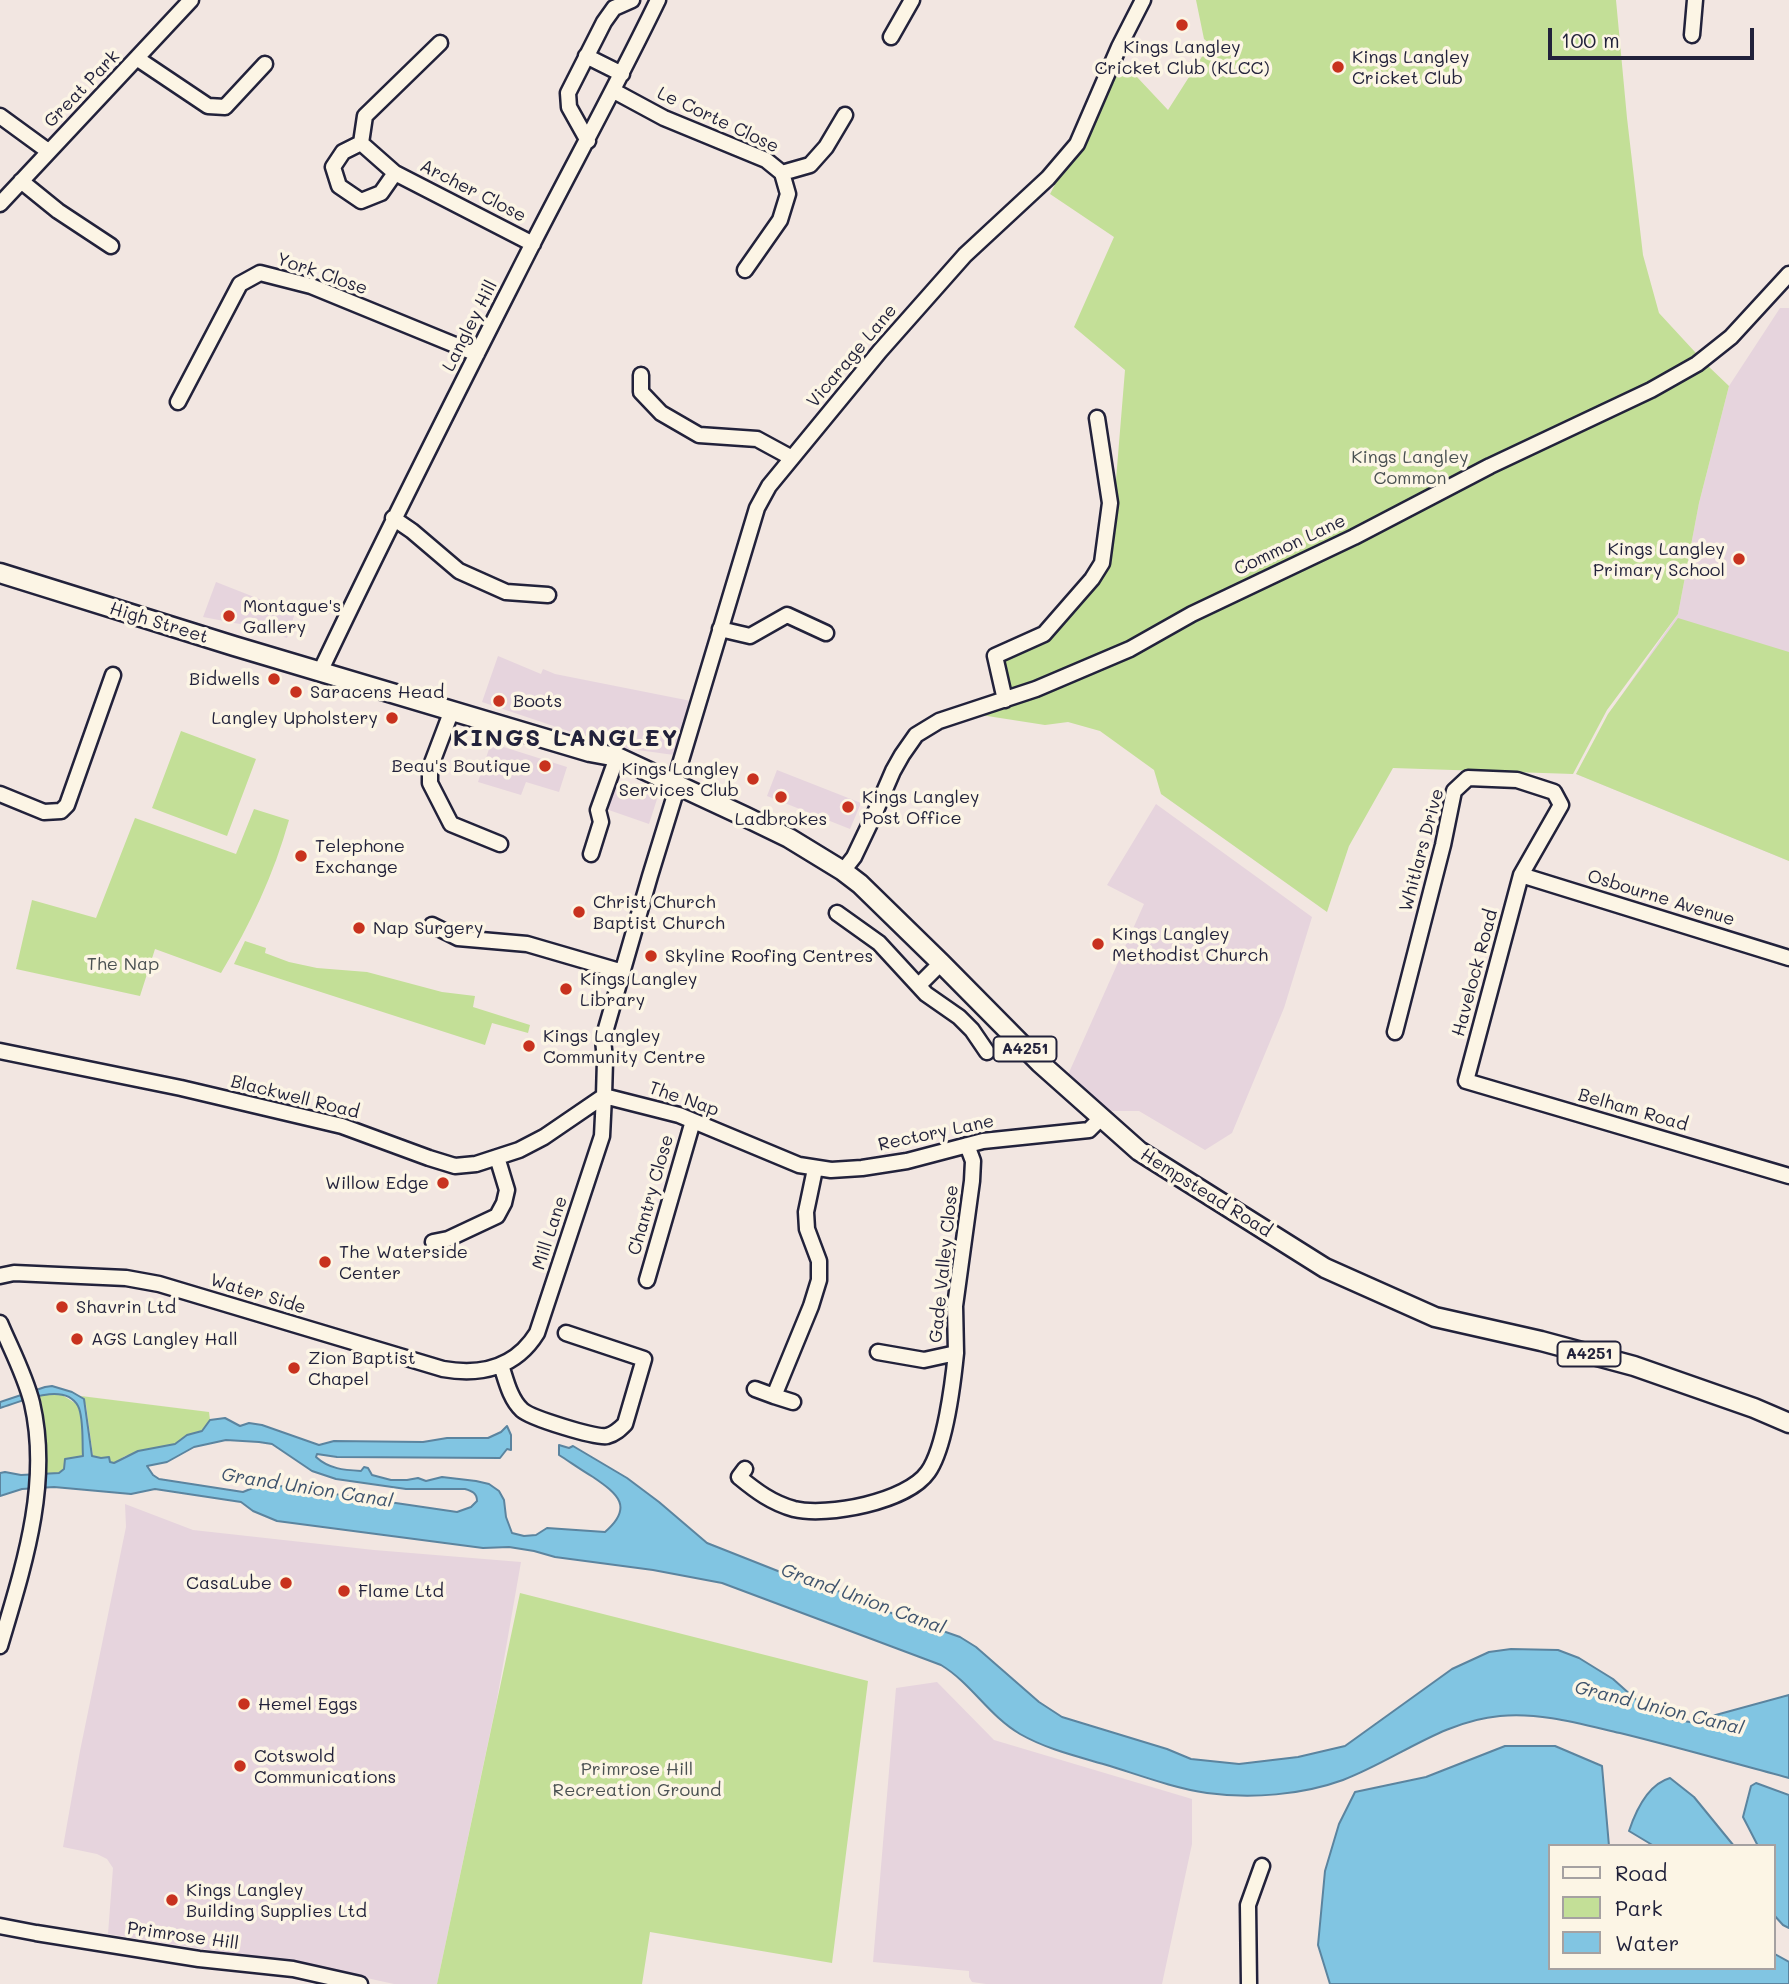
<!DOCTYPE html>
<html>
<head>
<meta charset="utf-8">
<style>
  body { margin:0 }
  #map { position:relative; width:1789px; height:1984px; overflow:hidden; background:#f2e6e1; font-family:Mali,sans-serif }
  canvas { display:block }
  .legend { position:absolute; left:1548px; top:1844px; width:228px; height:126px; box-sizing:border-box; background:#fcf5e5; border:2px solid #a5a1a1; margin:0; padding:9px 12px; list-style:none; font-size:21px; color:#22223b }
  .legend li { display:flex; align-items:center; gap:14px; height:35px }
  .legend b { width:35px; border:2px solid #a5a1a1 }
  .scale { position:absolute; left:1548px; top:28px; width:206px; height:32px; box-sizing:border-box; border:4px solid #22223b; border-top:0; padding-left:9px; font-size:21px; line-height:24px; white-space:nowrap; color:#22223b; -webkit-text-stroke:5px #fcf5e5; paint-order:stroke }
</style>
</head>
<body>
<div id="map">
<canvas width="1789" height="1984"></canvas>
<ul class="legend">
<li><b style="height:9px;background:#fcf5e5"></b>Road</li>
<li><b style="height:19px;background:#c3df97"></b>Park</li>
<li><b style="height:19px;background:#81c5e2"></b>Water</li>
</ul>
<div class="scale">100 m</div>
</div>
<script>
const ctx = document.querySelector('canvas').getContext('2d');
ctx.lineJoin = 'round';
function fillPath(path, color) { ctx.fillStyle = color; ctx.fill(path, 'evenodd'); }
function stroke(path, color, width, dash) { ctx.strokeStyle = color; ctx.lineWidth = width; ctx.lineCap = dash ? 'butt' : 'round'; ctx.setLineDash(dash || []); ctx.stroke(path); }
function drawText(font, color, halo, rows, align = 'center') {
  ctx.font = font + ' Mali,sans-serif'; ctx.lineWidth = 7; ctx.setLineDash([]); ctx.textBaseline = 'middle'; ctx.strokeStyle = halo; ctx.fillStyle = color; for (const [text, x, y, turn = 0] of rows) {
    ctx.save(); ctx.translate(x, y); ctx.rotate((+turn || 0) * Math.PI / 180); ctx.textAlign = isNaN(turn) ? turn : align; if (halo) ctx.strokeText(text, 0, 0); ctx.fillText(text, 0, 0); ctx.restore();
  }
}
const built = new Path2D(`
  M1780,308H1789V861L1576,774L1612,709L1678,614L1699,503L1729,386Z
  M216,582L295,613L287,638L245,625L203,617Z
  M498,656L541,674L543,669L555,674L691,701L674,755L616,747L482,702Z
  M491,743L567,767L559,792L526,782L521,795L478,782Z
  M777,770L861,803L850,829L767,796Z
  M613,780L658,796L649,824L603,808Z
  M1156,804L1312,917L1284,1008L1232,1133L1205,1150L1139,1111H1107L1067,1077L1144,904L1107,885Z
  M125,1504L193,1530L374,1550L521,1562L496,1705L437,1984H394L317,1967L108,1934L113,1868L107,1859L97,1854L63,1847L80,1751L126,1527Z
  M937,1682L994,1740L1192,1799V1844L1162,1984H986L972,1982L969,1977V1971L873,1962L896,1688Z`);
const green = new Path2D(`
  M1196,0H1616L1627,118L1643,255L1659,313L1707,365L1729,386L1699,503L1678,614L1607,710L1573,774L1393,768L1349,846L1327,912L1161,794L1154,770L1100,731L1068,722L1045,725L968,713L1008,701L1000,659L1049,639L1099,584L1109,565L1125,370L1074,327L1114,237L1050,194L1121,60L1168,110L1210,44L1204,39Z
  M1678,618L1789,652V861L1576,774L1608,714Z
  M181,731L256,759L227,836L152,808Z
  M254,809L289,820C274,874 250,925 221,973L155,949L140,996L16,969L32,900L96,918L135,818L236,854Z
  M245,941L266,948L265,953L289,962L317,968L367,972L442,992L475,996L473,1007L530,1025L528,1033L492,1023L485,1045L234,964Z
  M59,1393L78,1405L81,1415L83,1457L59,1473L43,1474C49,1446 46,1423 40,1396Z
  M81,1396L209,1412L210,1420L202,1431L188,1435L175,1444L125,1456L114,1463H110L108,1457L101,1458L93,1456L86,1405Z
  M520,1593L868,1681L832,1963L650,1932L642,1984H437Z`);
const water = new Path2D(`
  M52,1386L72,1392L84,1399L92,1456L101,1458L109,1457L110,1462L114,1463L138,1451L175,1444L187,1435L202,1431L210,1420L225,1418L240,1426L249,1423L262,1425L319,1445L334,1441L423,1442L447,1438H488L501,1432L507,1426L511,1435V1450L507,1449L500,1458L337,1457L317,1454L316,1457C329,1469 344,1470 361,1471L364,1467L368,1468L372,1475L391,1480H407L418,1478L426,1481L442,1477L476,1481L489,1484L499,1491L504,1500L506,1517L512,1533L524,1536L536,1535L547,1528L605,1532C634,1507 618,1494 593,1477C581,1470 570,1462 559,1455V1445L569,1448L573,1446L627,1478L659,1502L707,1543L788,1575L850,1595L880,1609L960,1637L976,1647L1039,1702L1062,1717L1167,1749L1191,1759L1239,1764L1298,1757L1345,1746L1452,1669L1489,1652L1511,1649L1558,1650L1579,1658L1613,1679L1641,1704L1664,1718L1690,1722L1789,1695V1778C1733,1763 1677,1747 1620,1733C1581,1724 1540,1712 1500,1716C1442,1721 1396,1760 1343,1780C1302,1795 1251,1799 1207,1793C1174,1788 1142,1776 1110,1766C1080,1757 1048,1750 1020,1734C989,1716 971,1683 941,1665L722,1583L653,1570L555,1557L534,1551L509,1547L483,1548L277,1521L253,1511L241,1502L155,1489L131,1494L54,1487L22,1489L0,1496V1473L5,1472L21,1475L59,1473L64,1469L65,1459L83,1456C82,1444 84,1417 78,1406C64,1381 21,1402 0,1408V1402L45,1387ZM226,1440L259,1442L272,1444L312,1471L336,1479L406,1489H465C472,1491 477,1493 477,1501L471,1507L457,1512L273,1485H260L243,1492L159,1479L153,1475L147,1466L167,1462L194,1447Z
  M1505,1746H1555L1602,1766L1609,1846H1549V1968H1773V1953L1789,1962V1984H1330L1318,1945L1325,1871L1339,1824L1355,1792L1426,1777Z
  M1670,1778L1694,1797L1734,1846H1654L1629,1831C1636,1810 1649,1784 1670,1778Z
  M1756,1783L1789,1795V1928L1783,1925L1773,1914V1846H1758L1743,1817L1751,1786Z`);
const minor = new Path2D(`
  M1692,35L1695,0
  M891,37L912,0
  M440,43L365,116L361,143L395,173L533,244
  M586,56L622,74
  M138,59L208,106L225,107L265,64
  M614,91L664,118L766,160L782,173L788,194L780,220L745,270
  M0,116L48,151
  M588,141L569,107L568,93L604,22L614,8L632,0
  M361,143L343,152L333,167L339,186L361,201L381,193L395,173
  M782,173L810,165L826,147L845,115
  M21,181L58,211L111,246
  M0,204L191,0
  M641,375V392L661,413L699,435L757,439L792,458
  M178,402L240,284L260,273L311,286L477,354
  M393,518L412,531L459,571L506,592L548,595
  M720,629L750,636L787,615L826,633
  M320,672C388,528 460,387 532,245C574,163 618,83 658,0
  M1005,700L995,656L1044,634L1092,579L1102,563L1110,503L1097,418
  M452,710L430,768V783L451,824L500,844
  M674,784L757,508L769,486L880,351L965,255L1048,178L1077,144L1119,47L1143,0
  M678,785L650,876L603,1039L605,1060L604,1096L679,1115L799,1165L831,1170L862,1168L907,1161L983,1141L1089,1130L1102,1117
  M0,794L44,812L61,811L67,805L113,675
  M591,854L601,822L598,810L617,757
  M843,871L854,857L874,815L893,771L902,755L916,735L939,721L1036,689L1130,649L1192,614L1354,537L1490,466L1651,390L1697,364L1731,337L1789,274
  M1521,875L1789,958
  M837,913L879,943L926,994L959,1017L972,1030L987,1052
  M432,925L458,938L527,944L623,972
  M919,985L941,963
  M1395,1032L1443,845L1454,791L1468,778L1517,780L1554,792L1561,805L1521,875L1466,1081L1789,1176
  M0,1051L181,1088L342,1126L429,1158L455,1166L476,1164L519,1150L544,1137L604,1096
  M433,1242L448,1239L497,1216L504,1203L507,1190L497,1157
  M0,1276L14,1273L126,1278L159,1284L443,1369C482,1376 516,1367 537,1333L602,1136L604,1096
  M647,1280L693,1121
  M0,1323C11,1349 25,1375 32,1403C51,1485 23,1568 0,1646
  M878,1352L924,1360L956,1353L955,1306L972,1181L973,1161L967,1145
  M501,1365C506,1380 510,1399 522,1410C531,1418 595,1438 607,1436C615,1434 620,1429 625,1424L644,1359L566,1333
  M755,1389L774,1396
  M793,1402L774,1396L811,1306L819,1280V1261L807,1229L806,1212L815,1169
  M745,1469L739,1477C756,1491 772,1503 794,1509C827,1517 907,1502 928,1472C945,1448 953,1383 956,1353
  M0,1926L36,1933L199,1959L293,1969L360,1984
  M1249,1984L1248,1905L1262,1866`);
const major = new Path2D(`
  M0,573L234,646L590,752L617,757L746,817L789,838L843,871L860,884L941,963L1040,1063L1139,1151L1325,1268L1435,1317L1541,1341L1634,1366L1754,1408L1789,1423`);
const markers = [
  [1182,25,7,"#c8321e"],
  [1338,67,7,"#c8321e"],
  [1739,559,7,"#c8321e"],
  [229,616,7,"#c8321e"],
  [274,679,7,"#c8321e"],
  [296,692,7,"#c8321e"],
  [499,701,7,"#c8321e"],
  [392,718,7,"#c8321e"],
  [545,766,7,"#c8321e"],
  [753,779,7,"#c8321e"],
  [781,797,7,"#c8321e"],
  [848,807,7,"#c8321e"],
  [301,856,7,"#c8321e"],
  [579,912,7,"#c8321e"],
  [359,928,7,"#c8321e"],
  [1098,944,7,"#c8321e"],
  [651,956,7,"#c8321e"],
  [566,989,7,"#c8321e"],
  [529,1046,7,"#c8321e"],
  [443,1183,7,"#c8321e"],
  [325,1262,7,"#c8321e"],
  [62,1307,7,"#c8321e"],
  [77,1339,7,"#c8321e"],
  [294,1368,7,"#c8321e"],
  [286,1583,7,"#c8321e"],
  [344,1591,7,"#c8321e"],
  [244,1704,7,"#c8321e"],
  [240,1766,7,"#c8321e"],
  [172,1900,7,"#c8321e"]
];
const shields = [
  [1025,1049,63],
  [1589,1354,63]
];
const shieldNames = [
  ["A4251",1025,1049],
  ["A4251",1589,1354]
];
const poiNames = [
  ["Kings Langley",1182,47,"center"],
  ["Cricket Club (KLCC)",1182,68,"center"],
  ["Kings Langley",1352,57],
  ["Cricket Club",1352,78],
  ["Kings Langley",1725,549,"right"],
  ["Primary School",1725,570,"right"],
  ["Montague's",243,606],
  ["Gallery",243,627],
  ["Bidwells",260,679,"right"],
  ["Saracens Head",310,692],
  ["Boots",513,701],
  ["Langley Upholstery",378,718,"right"],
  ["Beau's Boutique",531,766,"right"],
  ["Kings Langley",739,769,"right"],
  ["Services Club",739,790,"right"],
  ["Kings Langley",862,797],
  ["Post Office",862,818],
  ["Ladbrokes",781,819,"center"],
  ["Telephone",315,846],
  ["Exchange",315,867],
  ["Christ Church",593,902],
  ["Baptist Church",593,923],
  ["Nap Surgery",373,928],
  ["Kings Langley",1112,934],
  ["Methodist Church",1112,955],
  ["Skyline Roofing Centres",665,956],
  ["Kings Langley",580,979],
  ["Library",580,1000],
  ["Kings Langley",543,1036],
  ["Community Centre",543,1057],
  ["Willow Edge",429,1183,"right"],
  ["The Waterside",339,1252],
  ["Center",339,1273],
  ["Shavrin Ltd",76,1307],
  ["AGS Langley Hall",91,1339],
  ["Zion Baptist",308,1358],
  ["Chapel",308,1379],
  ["CasaLube",272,1583,"right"],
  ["Flame Ltd",358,1591],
  ["Hemel Eggs",258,1704],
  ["Cotswold",254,1756],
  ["Communications",254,1777],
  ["Kings Langley",186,1890],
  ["Building Supplies Ltd",186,1911]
];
const streetNames = [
  ["Great Park",82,89,-46],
  ["Le Corte Close",718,120,25],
  ["Archer Close",473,191,27],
  ["York Close",322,274,19],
  ["Langley Hill",470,326,-63],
  ["Vicarage Lane",852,356,-50],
  ["Common Lane",1290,545,-25],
  ["High Street",159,623,17],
  ["Whitlars Drive",1422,850,-75],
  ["Osbourne Avenue",1661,898,17],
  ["Havelock Road",1475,973,-75],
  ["Blackwell Road",295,1097,14],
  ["The Nap",684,1099,19],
  ["Belham Road",1633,1110,16],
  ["Rectory Lane",936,1133,-12],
  ["Hempstead Road",1206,1193,32],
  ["Chantry Close",651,1195,-74],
  ["Mill Lane",550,1233,-72],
  ["Gade Valley Close",944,1264,-84],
  ["Water Side",258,1294,17],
  ["Primrose Hill",183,1936,8]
];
const parkNames = [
  ["Kings Langley",1410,457],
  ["Common",1410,478],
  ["The Nap",123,964],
  ["Primrose Hill",637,1769],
  ["Recreation Ground",637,1790]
];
const waterNames = [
  ["Grand Union Canal",307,1488,9],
  ["Grand Union Canal",863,1599,20],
  ["Grand Union Canal",1659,1708,14]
];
const districtNames = [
  ["KINGS LANGLEY",566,739]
];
fillPath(built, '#e6d4dd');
fillPath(green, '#c3df97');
fillPath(water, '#81c5e2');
stroke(water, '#5b849f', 2);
stroke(minor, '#22223b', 19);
stroke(major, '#22223b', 23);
stroke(minor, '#fcf5e5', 14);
stroke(major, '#fcf5e5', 18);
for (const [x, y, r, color] of markers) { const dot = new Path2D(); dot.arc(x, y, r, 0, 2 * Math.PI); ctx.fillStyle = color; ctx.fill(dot); stroke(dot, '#fcf5e5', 2.5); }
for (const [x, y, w] of shields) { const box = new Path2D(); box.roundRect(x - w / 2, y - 12.5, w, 25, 5); ctx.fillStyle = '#fcf5e5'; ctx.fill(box); stroke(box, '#22223b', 2); }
drawText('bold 16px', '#22223b', null, shieldNames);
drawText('18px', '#22223b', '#fcf5e5', poiNames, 'left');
drawText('18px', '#22223b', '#fcf5e5', streetNames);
drawText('18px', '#4a5152', '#fcf5e5', parkNames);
drawText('italic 19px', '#3e536d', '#fcf5e5', waterNames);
ctx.letterSpacing = '2px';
drawText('bold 24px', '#22223b', '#fcf5e5', districtNames);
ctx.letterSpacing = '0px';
</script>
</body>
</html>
